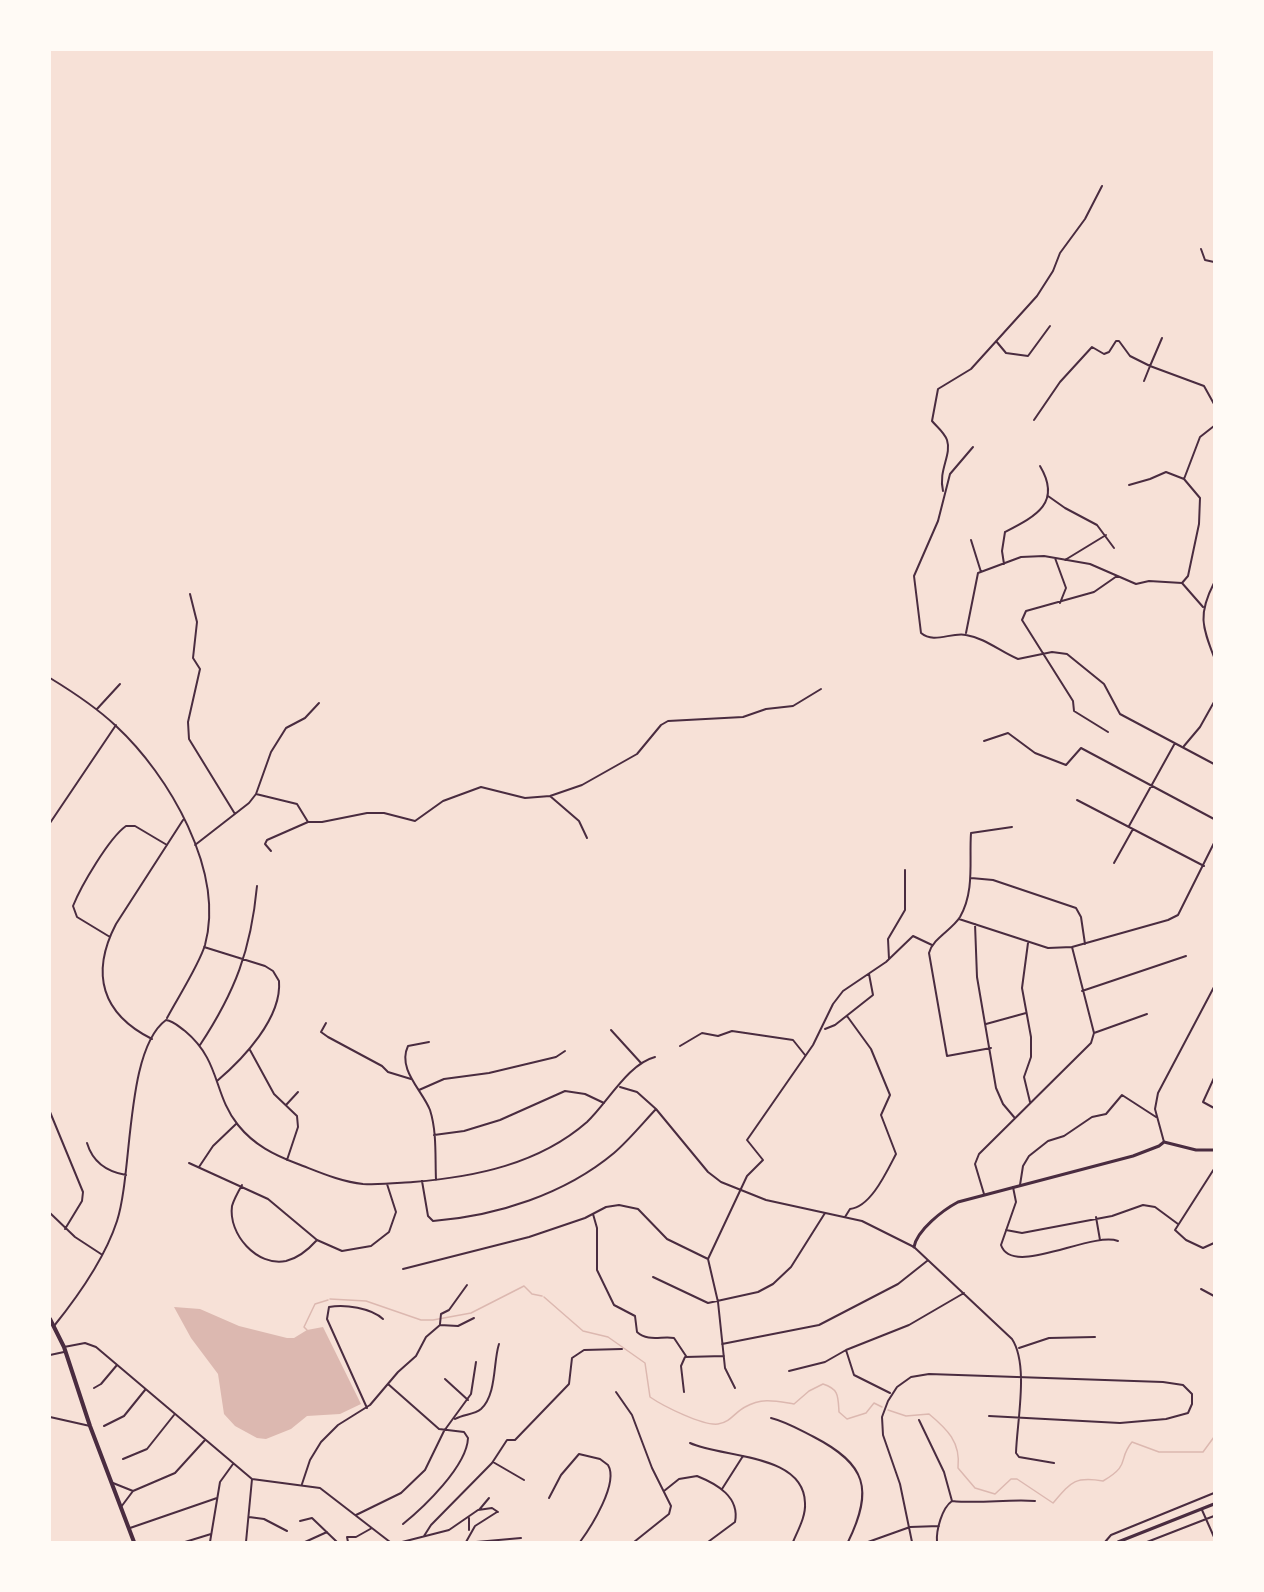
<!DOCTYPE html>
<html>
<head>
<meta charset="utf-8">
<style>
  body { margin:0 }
  #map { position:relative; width:1264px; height:1592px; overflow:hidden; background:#f7e1d7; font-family:"Sofia Sans Condensed",sans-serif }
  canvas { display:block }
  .frame { position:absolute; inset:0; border:51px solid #fffaf5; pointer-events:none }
</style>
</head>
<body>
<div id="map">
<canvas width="1264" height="1592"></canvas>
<div class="frame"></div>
</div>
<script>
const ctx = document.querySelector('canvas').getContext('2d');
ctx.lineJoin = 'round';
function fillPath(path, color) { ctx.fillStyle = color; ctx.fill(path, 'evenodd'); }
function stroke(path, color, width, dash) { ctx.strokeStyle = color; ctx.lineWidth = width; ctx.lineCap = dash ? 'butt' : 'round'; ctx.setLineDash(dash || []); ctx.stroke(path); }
const water = new Path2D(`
  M174,1307L200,1309L239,1326L287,1338H294L307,1330L323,1327L361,1404L340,1414L307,1416L291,1429L266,1439L257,1438L235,1426L224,1414L218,1374L191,1338Z`);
const stream = new Path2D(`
  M544,1297L583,1331L608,1337L645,1363L650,1397C663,1406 703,1426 718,1424C731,1422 735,1412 745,1407C762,1397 776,1401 794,1404L809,1391L823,1384C839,1389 838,1396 839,1412L847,1419L866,1413L874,1403L882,1407
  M330,1299L366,1301L421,1320H433L471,1313L524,1286L532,1294L542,1296
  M307,1330L304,1327L315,1304L328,1300
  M888,1410L906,1416L929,1414C947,1429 961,1442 958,1468L975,1488L995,1494L1011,1479H1017L1053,1503C1071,1482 1075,1476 1103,1481C1132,1464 1117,1460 1132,1442L1159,1452H1203L1214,1437`);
const minor = new Path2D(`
  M1201,249L1205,260L1214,262
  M1162,338L1150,366L1204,386L1214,404
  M996,341L1006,353L1028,356L1050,326
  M1034,420L1060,382L1092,347L1104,354L1109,352L1116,341H1119L1130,356L1150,366L1144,381
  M973,447L950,474L938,521L914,576L921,633C934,644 951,632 966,635C985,638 1001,652 1018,659L1052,652L1067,654L1104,684L1120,714L1214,764
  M1129,485L1150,479L1166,472L1184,479L1200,437L1214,426
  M943,491C938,470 952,455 947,440C944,432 937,427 932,421L938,389L971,369L1037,296L1053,271L1060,253L1085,219L1102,186
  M1048,496L1065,508L1097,525L1114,548
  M971,540L981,572
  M1055,558L1066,588L1060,603
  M1065,560L1106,535
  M1004,564L1002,551L1005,532C1036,516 1062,503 1040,466
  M1182,583L1188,576L1199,524L1200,498L1184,479
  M1214,583C1198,614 1202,626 1214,657
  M190,594L197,622L193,658L200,669L188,722L189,739L235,814
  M966,633L978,573L1021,557L1044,556L1090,564L1136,584L1149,581L1182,583L1203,607
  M50,678C73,692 96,707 116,726C169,775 225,871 205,945C199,965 177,999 167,1018
  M97,709L120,684
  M1108,732L1074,711L1073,701L1022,620L1026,611L1094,592L1117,576
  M984,741L1008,733L1035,753L1066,765L1081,748L1214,819
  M1184,746L1200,727L1214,702
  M550,796L579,821L587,838
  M1077,800L1204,866
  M308,822L297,804L256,794L271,752L286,728L305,718L319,703
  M50,823L116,725
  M1129,826L1175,743
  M195,845L249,803L256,794
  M271,851L265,844L267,840L308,822H322L367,813H384L415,821L443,801L481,787L525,798L550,796L582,785L637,754L661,725L668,721L743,717L766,709L793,706L821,689
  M1114,863L1133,829
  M971,878L993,880L1076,908L1081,917L1085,944
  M959,919L1048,948L1072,947L1094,1033L1091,1043L979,1154L975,1164L984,1194
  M975,924L977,977L996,1088L1003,1104L1014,1117
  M110,937L77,917L73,906C81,886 109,838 126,826H135L167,845
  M1028,943L1022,988L1031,1037V1057L1024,1077L1030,1102
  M204,947L265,966L273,971L279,981C282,1018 243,1059 217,1081
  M1072,947L1168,920L1178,915L1214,843
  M889,959L888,939L905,910V870
  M1082,991L1186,956
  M326,1023L321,1032L328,1037L382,1066L388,1072L411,1079
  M986,1024L1026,1013
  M825,1029L835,1025L873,995L869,974
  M611,1030L641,1063
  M1094,1033L1147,1014
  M152,1039C102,1014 90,974 116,924L183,820
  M429,1042L408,1046C397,1069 422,1090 430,1110C437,1132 435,1157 436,1180
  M200,1045C235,992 251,950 257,886
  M680,1046L702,1033L718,1036L732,1031L793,1040L805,1055
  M991,1048L947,1056L929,953C933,938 952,930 960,917C975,891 969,860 971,833L1012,827
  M250,1050L274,1094L297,1116L298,1127L287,1160
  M1214,1078L1203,1102L1214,1108
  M620,1087L637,1092L656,1109L708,1172L721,1182L766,1200L862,1221L914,1247L1012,1339C1029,1365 1017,1421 1016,1453L1019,1457L1054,1463
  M419,1090L444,1079L489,1073L556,1057L565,1051
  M286,1105L298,1092
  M50,1112L83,1192L82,1201L65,1229
  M434,1135L464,1131L500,1120L565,1091L585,1094L604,1103
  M1164,1142L1155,1109L1158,1093L1214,987
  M87,1143C93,1163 108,1172 126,1175
  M189,1163L268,1199L317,1240L342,1251L371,1246L389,1232L396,1212L387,1184
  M199,1167L213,1146L236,1124
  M1214,1169L1175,1230L1186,1240L1203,1248L1214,1243
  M422,1181L428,1216L433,1221C497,1216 565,1194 614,1153C629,1140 642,1124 656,1109
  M242,1185C238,1192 234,1199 232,1206C228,1234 257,1267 286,1261C299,1258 308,1250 317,1240
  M1020,1185L1023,1166L1029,1156L1048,1141L1064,1136L1092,1117L1106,1114L1122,1095L1156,1117
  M1013,1187L1016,1202L1001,1245C1012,1278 1091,1231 1118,1241
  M50,1213L75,1237L101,1254
  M593,1214L597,1228V1270L614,1305L635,1316L637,1332C648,1342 661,1336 674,1338L686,1356
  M845,1217L850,1209C871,1207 887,1171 896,1154L881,1115L890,1095L871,1049L847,1016
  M1096,1217L1100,1240
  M1006,1230L1022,1233L1112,1216L1143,1205L1155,1207L1178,1224
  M403,1269L529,1237L585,1218L606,1207L619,1205L638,1209L667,1239L708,1259
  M653,1277L708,1303L758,1292L773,1284L791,1267L825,1213
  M1201,1289L1214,1296
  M440,1324L441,1314L449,1310L467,1285
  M54,1326C79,1295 105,1258 117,1221C133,1172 125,1050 166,1020C174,1021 179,1027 185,1031C221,1061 213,1094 238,1125C254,1145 274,1155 298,1164C319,1172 341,1182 363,1184C380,1185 397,1183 413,1182C475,1177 539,1164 587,1122C608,1102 628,1064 655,1057
  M722,1344L819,1325L898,1284L927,1261
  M64,1347L85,1343L96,1347L252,1479L320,1488L390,1542
  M1019,1348L1049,1338L1095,1337
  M846,1350L854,1375L890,1393
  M50,1355L64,1352
  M789,1371L825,1362L846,1350L909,1325L964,1293
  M445,1379L468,1400
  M388,1384L439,1429L464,1432L468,1438C467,1466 424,1507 403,1524
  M94,1388L101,1384L117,1365
  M735,1388L725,1368L718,1302L708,1259L747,1176L763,1160L747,1140L813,1045L833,1004L843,991L886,962L913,936L932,945
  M616,1392L632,1415L652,1468L671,1506L669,1514L634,1542
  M684,1392L681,1366L685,1357L724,1356
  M367,1408L327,1319L329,1307C345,1304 371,1308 383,1319
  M50,1417L90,1426
  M771,1418C787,1422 800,1430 814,1437C866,1464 874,1489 848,1542
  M455,1419C463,1414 474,1415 481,1409C497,1394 493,1362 499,1344
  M919,1420L944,1472L952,1501
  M104,1426L124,1416L145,1390
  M690,1443C722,1458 804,1453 805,1503C806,1516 798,1530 793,1542
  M123,1459L147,1449L174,1415
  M493,1462L524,1480
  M113,1483L133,1491
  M302,1484L310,1460L321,1442L338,1425L370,1405L398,1372L416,1356L426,1337L440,1325L458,1326L474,1318
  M722,1489L743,1456
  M664,1491L679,1479L697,1476C717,1484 740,1497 735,1522L708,1542
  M549,1498L561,1475L579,1454L600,1459L608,1465C619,1483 591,1527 580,1542
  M121,1507L133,1491L175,1473L205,1440
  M479,1510L489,1498
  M1202,1510L1214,1537
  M356,1515L401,1493L425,1470L444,1431L471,1394L476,1362
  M249,1517L264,1519L287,1531
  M469,1518V1530
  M300,1521L312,1518L337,1542
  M130,1528L217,1498
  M424,1536L431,1525L492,1463L507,1440H515L569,1384L572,1358L584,1350L622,1349
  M185,1542L211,1534
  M210,1542L220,1482L233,1464
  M246,1542L252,1479
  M305,1542L327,1532
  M348,1542L347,1537H356L372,1528
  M402,1542L449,1530L478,1510L492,1508L498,1512
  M466,1542L475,1526L497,1512
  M476,1542L521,1538
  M868,1542L910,1527L939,1526
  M912,1542L900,1484L883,1435L882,1417L888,1401L897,1387L911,1377L929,1374L1163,1382L1183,1385L1192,1394V1404L1188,1413L1166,1419L1120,1423L989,1416
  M937,1542C936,1530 942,1508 952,1501C980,1504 1007,1499 1035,1501
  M1105,1542L1111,1535L1214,1493
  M1147,1542L1214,1516`);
const tertiary = new Path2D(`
  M914,1247C917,1230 943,1210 958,1202L1133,1156L1159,1146L1164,1142L1196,1150H1214
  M1118,1542L1214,1504`);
const secondary = new Path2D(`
  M50,1319L64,1347L90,1426L134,1542`);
fillPath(water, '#dcb8b0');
stroke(stream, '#dcb8b0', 1.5);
stroke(minor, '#4a2c40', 2);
stroke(tertiary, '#4a2c40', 3);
stroke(secondary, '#4a2c40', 4);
</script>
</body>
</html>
